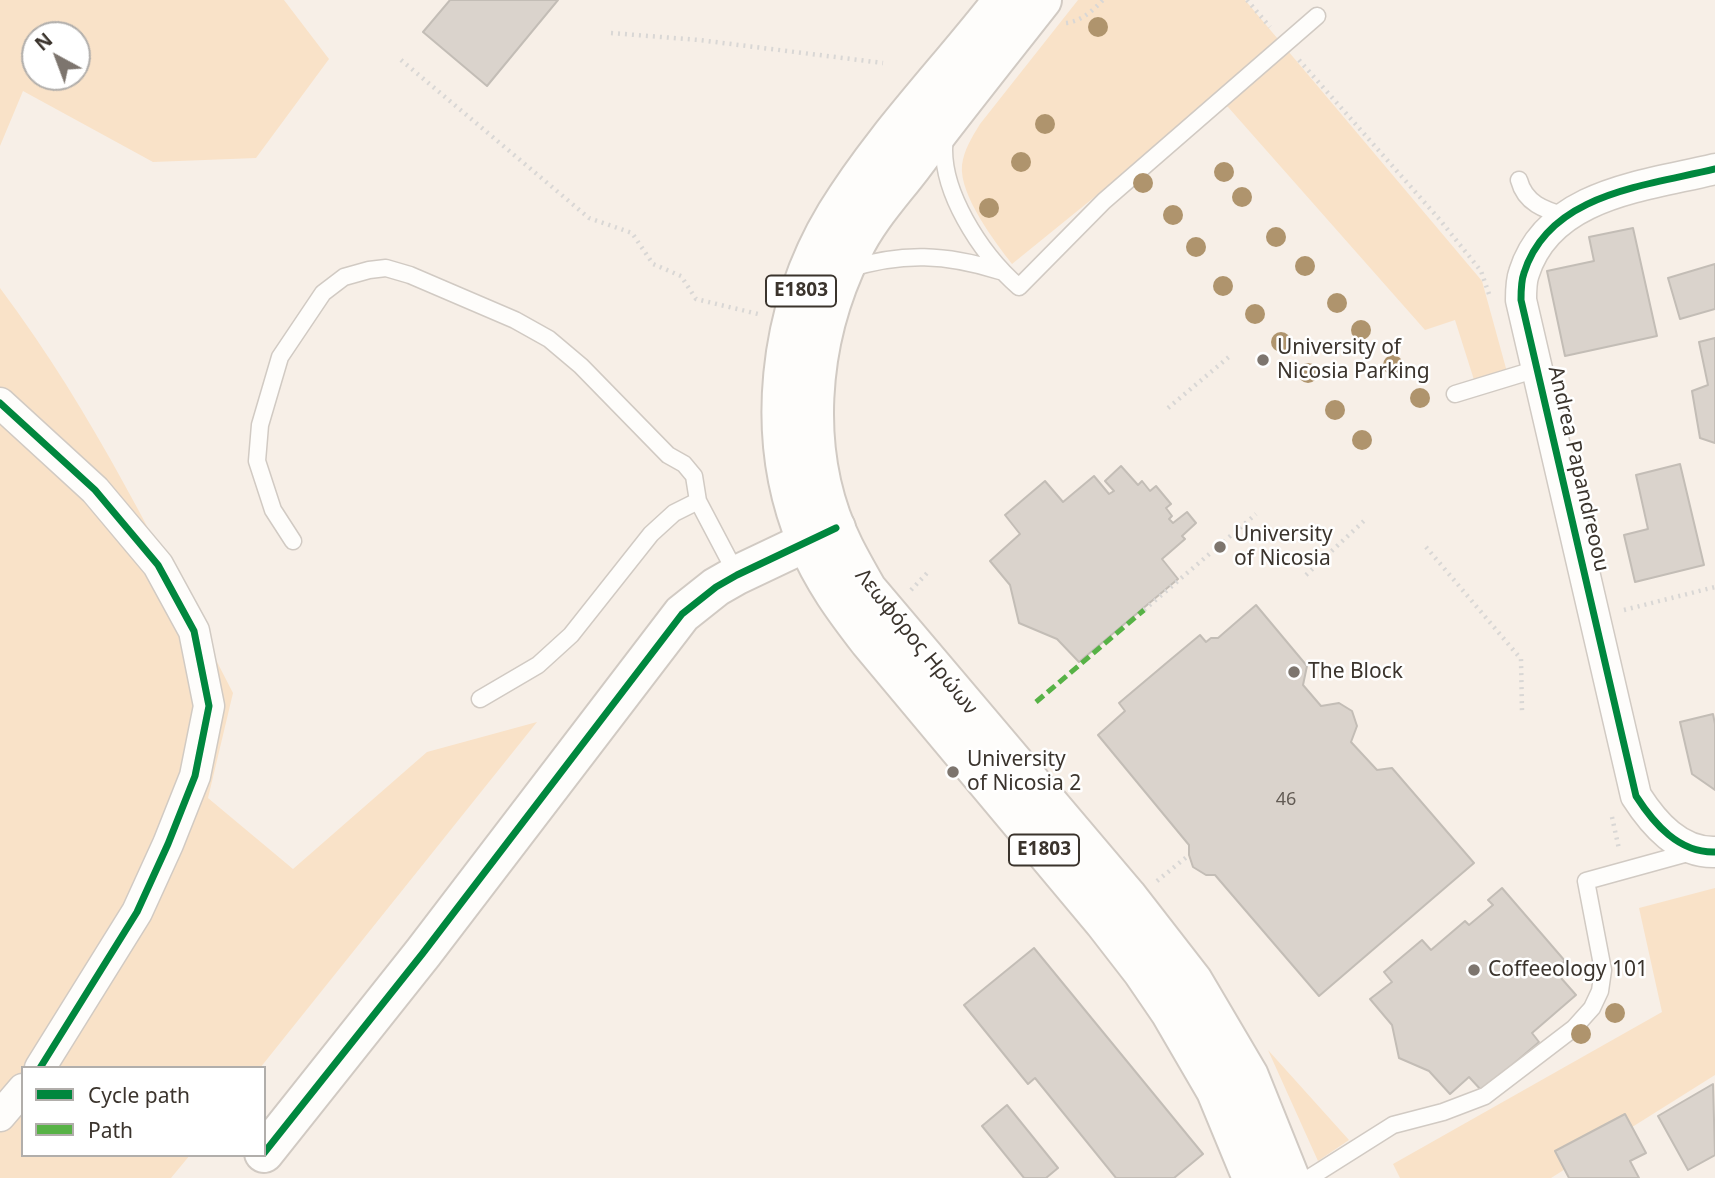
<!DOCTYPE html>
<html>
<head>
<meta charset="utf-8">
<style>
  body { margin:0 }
  #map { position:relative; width:1715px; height:1178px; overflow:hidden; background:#f7efe7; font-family:"Noto Sans",sans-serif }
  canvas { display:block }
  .legend { position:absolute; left:21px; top:1066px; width:245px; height:91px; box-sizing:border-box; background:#fff; border:2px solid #b1aeab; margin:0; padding:9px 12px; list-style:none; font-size:21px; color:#3b342d }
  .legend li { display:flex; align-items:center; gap:14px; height:35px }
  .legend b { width:35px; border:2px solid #b1aeab }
  .north { position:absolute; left:21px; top:21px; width:70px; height:70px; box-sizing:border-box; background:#fff; border:2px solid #b1aeab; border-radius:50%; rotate:319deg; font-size:19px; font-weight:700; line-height:28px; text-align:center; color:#3b342d }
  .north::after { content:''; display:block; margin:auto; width:24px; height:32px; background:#7d756e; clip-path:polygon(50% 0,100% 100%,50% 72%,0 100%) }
</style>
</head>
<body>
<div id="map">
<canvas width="1715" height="1178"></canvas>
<ul class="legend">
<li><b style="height:9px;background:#00873e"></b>Cycle path</li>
<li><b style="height:9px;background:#57b246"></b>Path</li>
</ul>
<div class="north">N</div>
</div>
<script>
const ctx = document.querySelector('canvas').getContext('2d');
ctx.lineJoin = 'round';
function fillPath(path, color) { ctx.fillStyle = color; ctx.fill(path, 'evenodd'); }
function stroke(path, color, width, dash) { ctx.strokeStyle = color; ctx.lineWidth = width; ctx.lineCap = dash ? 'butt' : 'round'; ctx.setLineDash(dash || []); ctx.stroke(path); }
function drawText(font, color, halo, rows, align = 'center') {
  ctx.font = font + ' "Noto Sans",sans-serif'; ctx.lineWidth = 5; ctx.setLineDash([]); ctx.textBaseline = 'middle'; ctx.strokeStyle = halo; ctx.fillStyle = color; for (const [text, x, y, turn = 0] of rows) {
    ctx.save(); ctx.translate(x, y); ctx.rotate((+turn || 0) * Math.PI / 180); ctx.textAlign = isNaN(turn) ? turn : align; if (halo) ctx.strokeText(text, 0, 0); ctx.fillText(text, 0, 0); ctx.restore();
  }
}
const green = new Path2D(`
  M0,0H284L329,59L256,158L153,162L23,91L0,146ZM77,35V77H35V35Z
  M1078,0H1245L1482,281L1507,372L1475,383L1455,320L1425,330L1228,107L1220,104L1203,109L1012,264C995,242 959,195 962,165C964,150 972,137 980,124Z
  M0,288C94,413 162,555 233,693L208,798L293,869L427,752L537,722L260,1068H23V1155H190L171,1178H0Z
  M1715,888V1075L1551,1178H1400L1393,1164L1662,1012L1639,908Z
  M1268,1050L1349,1140L1318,1161Z`);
const building = new Path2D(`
  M450,0H558L487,86L423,32Z
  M1633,228L1657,336L1565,356L1547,271L1594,261L1589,237Z
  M1715,264V309L1680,319L1668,278Z
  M1715,338V443L1700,438L1692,391L1708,385L1699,342Z
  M1680,464L1704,565L1635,582L1624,535L1648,529L1636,475Z
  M1121,466L1138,485L1142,481L1150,491L1156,486L1171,504L1166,508L1172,516L1169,519L1173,523L1187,512L1196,523L1182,536L1185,539L1162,559L1178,579L1079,662L1057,639L1019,623L1010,585L990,561L1020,534L1005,515L1045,481L1063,502L1094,476L1109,494L1114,491L1105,481Z
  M1256,605L1307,666L1303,685L1321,706L1339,703L1352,711L1357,726L1351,742L1377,770L1392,768L1474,863L1319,996L1215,875H1206L1193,867L1189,855V845L1098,735L1125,711L1119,703L1170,660L1200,635L1206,642L1211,638H1218Z
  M1713,714L1715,724V790L1692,774L1680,722Z
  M1502,888L1565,961L1554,970L1576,995L1532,1033L1539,1042L1482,1091L1469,1077L1450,1094L1429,1071L1399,1058L1392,1025L1370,999L1392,982L1384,972L1422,940L1431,950L1465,921L1469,925L1493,905L1488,900Z
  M1034,948L1203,1154L1174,1178H1116L1035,1078L1028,1084L964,1005Z
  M1713,1084L1715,1155L1688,1170L1658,1116Z
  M1007,1105L1058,1168L1046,1178H1024L982,1126Z
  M1625,1114L1646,1153L1630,1161L1639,1178H1569L1555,1151Z`);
const path = new Path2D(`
  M1247,0L1270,27
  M1066,23C1082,21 1092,11 1103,0
  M611,33L699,40L883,63
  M401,60L589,218L632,233L653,264L681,276L696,299L758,314
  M1299,60L1440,220L1481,271L1489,294
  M1168,408L1230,356
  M1426,547L1521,659L1522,712
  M1306,575L1366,519
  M911,590L930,570
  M1144,610L1256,514
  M1624,610L1715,587
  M1612,817L1619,849
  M1157,881L1189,855`);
const lane = new Path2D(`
  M945,137C937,189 982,255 1019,287L1104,201L1317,16
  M1519,180C1525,203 1544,210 1566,216
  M848,269C903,252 946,254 1000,271
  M1455,394L1537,369
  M293,541L273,510L257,461L260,425L280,357L323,293L344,277L369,270L386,268L410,275L515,320L549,339L581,366L668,455L684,464L694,476L698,501L737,575
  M480,699L538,665L571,635L651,534L674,513L698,501
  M1309,1178L1393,1125L1443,1112L1485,1096L1574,1028L1592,1008L1600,991L1603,970L1586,881L1695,851`);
const street = new Path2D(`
  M1715,169C1646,186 1549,193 1524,273C1521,281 1521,291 1521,300L1636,796C1654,824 1679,853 1715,852
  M0,403L95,490L158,565L194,631L209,706L195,776L168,844L137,912L40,1068
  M0,1116L23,1089`);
const secondary = new Path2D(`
  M264,1153L423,953L682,614L716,587L737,575L836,528`);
const primary = new Path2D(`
  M1003,0C948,71 883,137 836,214C778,310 763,437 807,542C822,579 845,610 869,641L1104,922L1142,971L1170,1012L1216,1091L1252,1178
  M1042,0C998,56 954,111 911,168C891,194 867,220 853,250C808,340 798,454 844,547C851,561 859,575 867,589L1127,896L1193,981L1249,1076L1290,1178`);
const quiet = new Path2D(`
  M1036,702L1144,610`);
const cycleway = new Path2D(`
  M1715,169C1646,186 1549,193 1524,273C1521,281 1521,291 1521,300L1636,796C1654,824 1679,853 1715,852
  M0,403L95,490L158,565L194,631L209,706L195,776L168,844L137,912L40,1068
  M264,1153L423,953L682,614L716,587L737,575L836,528`);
const trees = [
  [1098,27],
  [1045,124],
  [1021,162],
  [1224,172],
  [1143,183],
  [1242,197],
  [989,208],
  [1173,215],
  [1276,237],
  [1196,247],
  [1305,266],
  [1223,286],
  [1337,303],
  [1255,314],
  [1361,330],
  [1281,342],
  [1393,365],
  [1308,373],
  [1420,398],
  [1335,410],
  [1362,440],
  [1615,1013],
  [1581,1034]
];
const markers = [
  [1263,360,7,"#7d756e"],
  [1220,547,7,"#7d756e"],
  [1294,672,7,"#7d756e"],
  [953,772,7,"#7d756e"],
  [1474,970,7,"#7d756e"]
];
const numberNames = [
  ["46",1286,800]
];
const shields = [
  [801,291,70],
  [1044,850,70]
];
const shieldNames = [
  ["E1803",801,291],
  ["E1803",1044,850]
];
const poiNames = [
  ["University of",1277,348],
  ["Nicosia Parking",1277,372],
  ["University",1234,535],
  ["of Nicosia",1234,559],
  ["The Block",1308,672],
  ["University",967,760],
  ["of Nicosia 2",967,784],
  ["Coffeeology 101",1488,970]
];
const streetNames = [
  ["Andrea Papandreoou",1578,469,77],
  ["Λεωφόρος Ηρώων",916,642,51]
];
fillPath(green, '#f9e2c8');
fillPath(building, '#dad3cc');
stroke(building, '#c3bdb6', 2);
stroke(lane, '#d1cac3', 19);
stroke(street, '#d1cac3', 33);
stroke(secondary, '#d1cac3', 42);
stroke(primary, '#d1cac3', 42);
stroke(path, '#d9d7d5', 4.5, [2, 5]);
stroke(lane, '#fefdfb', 16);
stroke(street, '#fefdfb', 30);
stroke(secondary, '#fefdfb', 38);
stroke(primary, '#fefdfb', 38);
stroke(quiet, '#57b246', 5, [10, 5]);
stroke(cycleway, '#00873e', 7);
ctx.fillStyle = '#af946d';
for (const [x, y] of trees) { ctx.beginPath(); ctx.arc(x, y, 10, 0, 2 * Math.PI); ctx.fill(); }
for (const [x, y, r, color] of markers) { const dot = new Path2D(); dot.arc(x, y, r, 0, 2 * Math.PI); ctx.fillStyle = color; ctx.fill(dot); stroke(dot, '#fff', 2.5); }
drawText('18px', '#635c55', null, numberNames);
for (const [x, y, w] of shields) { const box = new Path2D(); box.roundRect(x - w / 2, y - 15.5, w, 31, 5); ctx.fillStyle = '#fff'; ctx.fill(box); stroke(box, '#3b342d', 2); }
drawText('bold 19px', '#3b342d', null, shieldNames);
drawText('21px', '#3b342d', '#fff', poiNames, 'left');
drawText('21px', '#3b342d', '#fff', streetNames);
</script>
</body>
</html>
